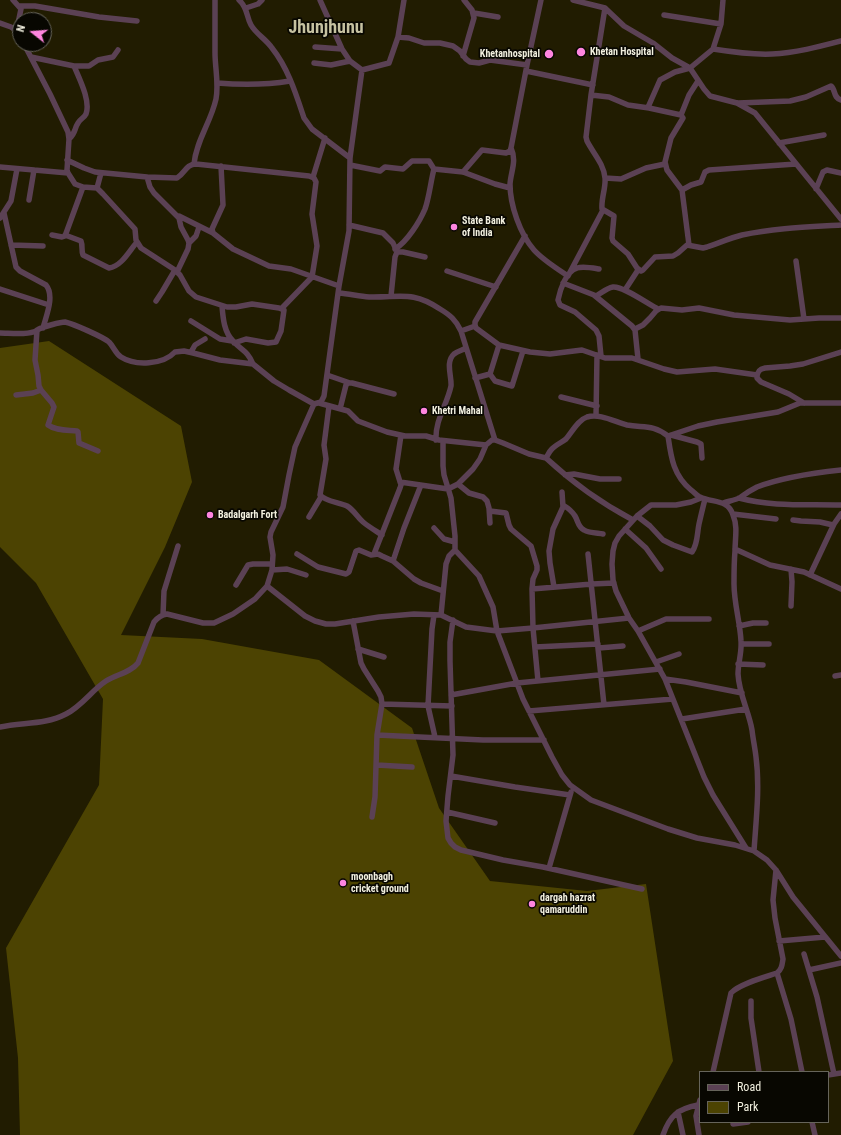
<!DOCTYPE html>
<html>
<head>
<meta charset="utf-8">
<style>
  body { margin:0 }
  #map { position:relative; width:841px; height:1135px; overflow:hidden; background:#211c01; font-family:"Roboto Condensed",sans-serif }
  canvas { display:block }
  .legend { position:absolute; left:699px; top:1071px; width:130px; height:52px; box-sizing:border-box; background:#080701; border:1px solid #66645a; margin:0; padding:5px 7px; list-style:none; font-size:12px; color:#f2f0df }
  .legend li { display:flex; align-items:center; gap:8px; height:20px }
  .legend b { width:20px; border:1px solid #66645a }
  .north { position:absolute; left:12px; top:12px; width:40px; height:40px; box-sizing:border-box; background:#080701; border:1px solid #66645a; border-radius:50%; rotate:287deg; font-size:11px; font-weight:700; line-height:16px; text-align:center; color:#f2f0df }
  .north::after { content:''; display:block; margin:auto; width:14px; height:18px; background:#fe85df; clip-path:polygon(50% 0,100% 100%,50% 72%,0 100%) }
</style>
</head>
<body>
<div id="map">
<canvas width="841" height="1135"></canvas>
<ul class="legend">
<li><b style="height:5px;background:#5b4154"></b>Road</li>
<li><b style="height:11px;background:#4c4302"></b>Park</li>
</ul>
<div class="north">N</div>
</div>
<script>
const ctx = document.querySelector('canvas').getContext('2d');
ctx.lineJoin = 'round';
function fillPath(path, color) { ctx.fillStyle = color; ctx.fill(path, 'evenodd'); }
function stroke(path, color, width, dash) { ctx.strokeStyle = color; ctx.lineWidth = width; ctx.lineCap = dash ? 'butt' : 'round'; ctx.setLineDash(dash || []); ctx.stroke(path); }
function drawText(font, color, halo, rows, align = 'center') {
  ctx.font = font + ' "Roboto Condensed",sans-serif'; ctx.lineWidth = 3.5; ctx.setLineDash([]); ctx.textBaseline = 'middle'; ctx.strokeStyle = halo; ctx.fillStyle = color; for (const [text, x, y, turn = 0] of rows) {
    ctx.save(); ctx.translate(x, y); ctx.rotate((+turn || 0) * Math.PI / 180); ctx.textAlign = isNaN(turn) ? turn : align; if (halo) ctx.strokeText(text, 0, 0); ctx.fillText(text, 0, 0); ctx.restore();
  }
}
const green = new Path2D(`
  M49,341L181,426L192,482L165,547L121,635L202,639L319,660L412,728L439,808L490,881L587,891L646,884L673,1061L633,1135H20L18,1058L6,948L99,785L103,699L36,583L0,547V348Z`);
const street = new Path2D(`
  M13,0L21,9L17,28L20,37
  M239,0C248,8 246,16 251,25C256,34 266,39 272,48C288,68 296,94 304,118L312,129L350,158
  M320,0L342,49L350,61L362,70
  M573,0L605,8L624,26L653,43L672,58L690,68L704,89L710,96L737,103L755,113L841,219
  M19,6H35L99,17L137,21
  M246,8L258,4L262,0
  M605,8L591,95L586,137L587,141C593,153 604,164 605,178C606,188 601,198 602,209L614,216L612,238L613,241L628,254L637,268L641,271L643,270L655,257L673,256L678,253L687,245L703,248L707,247C719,243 730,238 742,235C775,228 808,227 841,225
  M474,13L498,17
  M664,15L721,24
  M0,23L11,27L17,31
  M398,37L409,38L424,43H440L453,46L460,51L466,59L470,62L479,63L490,60L527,65
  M24,44L50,94L68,132L69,139L67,170L68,173L75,184L83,187L97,188L103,194L135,229L136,240L141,248L175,270L180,275L189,291L196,297L227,307H236L252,304L279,308L284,310L281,331L276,342L268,343L246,339L234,343
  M315,47L342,49
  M713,49C732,52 752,55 772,54C795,53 818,47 841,41
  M463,56L474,18L472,10L464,0
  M31,57L74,66H89L98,60L113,57L118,50
  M314,63L331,65L350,61
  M526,71L593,85
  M217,83C242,85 266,85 290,81
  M591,95L609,97L628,105L649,108V105L660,80L675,72L690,68L713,49L721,24L723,0
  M738,103L790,101L806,97L831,86C836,90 833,98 841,100
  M649,108L681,115L689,95L698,81
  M681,115L683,118L671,138L665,162L667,170L682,190L689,245
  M69,139C76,133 74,129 78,123C80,119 84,118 86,114C91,101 79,78 74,66
  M779,143L824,135
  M511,148C517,161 511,171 510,184C510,205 520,234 534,250C543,260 556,268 568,276L603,210
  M67,160L84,168L95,172L147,177L177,178C185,173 186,164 196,164L309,176L314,178L316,182L312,214L317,246L312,277L282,308
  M194,164C196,141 211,122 216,99C219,84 215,68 215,53C215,35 215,18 215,0
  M350,165L380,171L385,167L403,169L412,161H429L434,169L463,172L495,184L510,188
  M221,166L223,205L212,229L213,233L233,249L269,266L291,269L339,286
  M0,167L68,173
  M463,172L482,150L506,153L510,151L511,148L527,65L541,0
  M147,177L150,187L154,193L179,218L181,227L188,240L189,243L188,249L177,272
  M313,177L325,138
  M605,178L621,179L646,168L665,164
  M97,188L101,173
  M816,189L823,172L827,170L841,173
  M682,190L691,185L701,182L705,172L709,170L796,164
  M29,200L34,170
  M4,213L16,267L20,271L46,285C55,296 46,316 43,328
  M179,216L213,233
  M0,218L11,201L17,169
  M349,225L383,233L393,243L397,252
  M52,235L62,237L65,236L83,187
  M65,235L81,241C83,246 81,250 83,255L109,268C122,266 129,251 137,242
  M525,236L475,322V325L476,328L499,345L530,352L550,354L582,350L605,358H632L664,369L677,372L715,369L757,375
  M189,243L196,236L199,227
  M11,245L43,246
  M395,249C407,242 420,221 425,209C429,198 431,180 434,169
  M796,261L804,319
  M599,269C593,268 583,266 577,268C566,271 560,290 558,300L560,305L575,312L596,330L599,336L601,356
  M447,271L496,287
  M563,283L594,295L632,326L635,330L638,359
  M0,289L49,305
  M625,290L638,270
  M339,293C349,294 359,296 369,297C399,298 412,290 440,309C450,315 456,320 461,331L495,440
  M391,296L395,257L397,252H403L425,257
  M596,296C601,293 607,288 613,287C623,286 648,304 658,309
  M156,301L162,292L175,270
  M222,306C223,318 224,332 233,341C242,351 247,350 253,364
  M191,321L220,339L232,341
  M635,329L643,325L650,318L656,311L661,308L682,310L699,308L734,315L790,320L819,318H841
  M37,330L35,360L38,375L39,386L41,390L52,403L54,407L48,425C56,431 67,430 77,431L78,432L79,443L98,451
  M461,331L475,326
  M0,333C8,333 26,335 33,332C35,332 37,330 39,329C43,327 60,322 65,322C74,324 103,337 109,342C114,347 115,353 121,357C135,366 163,365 175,352L184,351L193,353L220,360L253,364L274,381L289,390L314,404L321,402L324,396L339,286L349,231L350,158L362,70L389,63L398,37L404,0
  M499,345L490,374L495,381L512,386L523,351
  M191,352L195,345L205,339
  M327,375L350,383
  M475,378L490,374
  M16,395L33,393L41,390
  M561,397L597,406
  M319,403L348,411L358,421L387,432L405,436H426L439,440L486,445
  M804,403L789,394L761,382L757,378C757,372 759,369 765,368L790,366L803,364L841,352
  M329,406L324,445L326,459L320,495C326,502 339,502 347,506C354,510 357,517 363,522C369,527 376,531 382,535
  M340,409L346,385L348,383H352L394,394
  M596,416L597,355
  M671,435L697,442L701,444L702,458
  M668,436L698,426L717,422L778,412L800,403H841
  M436,440C435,420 447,405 451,386C452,377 445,362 454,354C458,351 463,350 466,348
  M443,441V466L444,475L451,498L455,536V550L479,576L493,607L497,631L523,699L552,757L562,775L570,785L591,800L668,829L697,838L735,845L754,851L767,860L776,870L793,897L841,956
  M546,458C574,484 599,502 633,520
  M565,475L574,474L600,479H619
  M400,482L448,489L458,484L473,469L480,459L486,445L492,440H495L503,443L529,454L546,458C548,455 549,452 551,450C555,445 561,443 566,439C572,432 578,420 587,417C600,413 615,422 627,425C643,428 653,424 668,436C671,457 673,475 691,490C694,492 697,496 700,497C713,503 728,499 733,515C738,527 735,538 735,551C734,562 734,573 734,584C734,603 740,622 741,641C742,652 738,663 738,674C739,694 749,712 752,730C753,739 755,748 756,757C760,788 756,820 754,851
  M458,484L469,493L483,497L487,501L489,508L490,523
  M701,498L691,502L676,505H651L637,516L619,536L615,543L613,551L612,564L613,580L616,591L629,618L638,631L665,679L704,777L713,795L746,848
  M739,498C773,507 806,504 841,505
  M723,503C729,501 736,500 741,497C746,493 751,490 757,487C783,477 813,473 841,470
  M563,505C568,508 572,511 575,516C578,521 578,527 584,530C589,533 597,533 603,534
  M490,511L506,513L509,525L511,529L531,546L537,566V570L533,579L532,589L533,628L538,681
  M733,514L776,519
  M637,516L650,526L663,540L673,545L692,552C698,544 697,533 699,524C701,515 703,507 705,499
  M309,517L321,497
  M793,520L801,521L820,522L833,525
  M434,528L444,539L455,542
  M625,529L646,548L661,569
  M735,549L770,565L804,572L841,589
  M297,554L318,567L346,574L349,572L356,551L359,550L371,555L378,554L382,556L393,561L414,579L421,583L443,591
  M374,554L400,488L401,485L396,469L401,435
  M588,554L604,705
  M393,561L404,528L421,485
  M791,569L792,582L791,606
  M272,570L287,569L306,575
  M810,575L834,524L841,514
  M236,585L248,565L253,564H272
  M267,586L305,616L315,621L326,624H335L379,617L414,614L441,615L466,627L497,631L533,628L629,618
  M554,587L550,563L549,551L553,529L563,507L562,492
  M532,589L592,584L614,583
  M163,615L164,591L178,546
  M434,615L432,629L428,706L435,737
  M441,615L446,564L449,556L455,550
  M453,620L450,642V661L453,755L448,796L446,821L448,838L451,843L455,847L461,850L503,860L543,867L642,889
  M353,621L361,663L364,669L378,691L381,697L382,704L377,735L375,797L372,817
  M739,626L753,623H766
  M638,631L666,619H709
  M741,644H769
  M535,647L598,644
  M599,648L623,646
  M358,649L384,657
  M656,662L679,654
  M738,664L763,665
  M835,676L841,675
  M665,679L686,682L742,693
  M451,695L517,683L660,669
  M382,704L452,706
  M529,711L673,699
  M682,719L746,709
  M0,727C22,722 45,725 66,714C82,706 92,690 106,681C117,674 130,673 138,663L154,622C158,617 161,615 167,614L203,623H214L233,614L255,599L267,586L272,570L273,555L270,537L271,532L283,507L289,475L295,447L314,404
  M377,735L483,740H544
  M377,765L412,767
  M451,776L515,787L570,795
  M447,812L495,823
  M549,868L571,792
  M779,941L825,937
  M804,954L817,997L834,1074
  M809,970L841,963
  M777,973L791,1019L802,1072
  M751,1001V1018L759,1072
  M713,1072L731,993C739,984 765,977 777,973C782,969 782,965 783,959L775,918L773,900L776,870
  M828,1075L841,1073
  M678,1112L683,1135
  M812,1122L815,1135
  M733,1124L748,1122
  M663,1135C670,1115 678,1109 698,1105
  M699,1135L696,1116L700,1100`);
const markers = [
  [581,52,5,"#fe85df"],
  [549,54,5,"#fe85df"],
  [454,227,4,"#fe85df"],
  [424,411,4,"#fe85df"],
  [210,515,4,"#fe85df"],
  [343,883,4,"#fe85df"],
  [532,904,4,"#fe85df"]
];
const poiNames = [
  ["Khetan Hospital",590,52],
  ["Khetanhospital",540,54,"right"],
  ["State Bank",462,221],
  ["of India",462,233],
  ["Khetri Mahal",432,411],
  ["Badalgarh Fort",218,515],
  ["moonbagh",351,877],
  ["cricket ground",351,889],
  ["dargah hazrat",540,898],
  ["qamaruddin",540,910]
];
const townNames = [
  ["Jhunjhunu",326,28]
];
fillPath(green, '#4c4302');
stroke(street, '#5b4154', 5.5);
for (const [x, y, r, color] of markers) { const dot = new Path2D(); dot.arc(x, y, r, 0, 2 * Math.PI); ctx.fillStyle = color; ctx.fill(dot); stroke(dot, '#080701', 1.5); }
drawText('bold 10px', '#f2f0df', '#080701', poiNames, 'left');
drawText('bold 18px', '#c6c2a1', '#080701', townNames);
</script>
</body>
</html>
